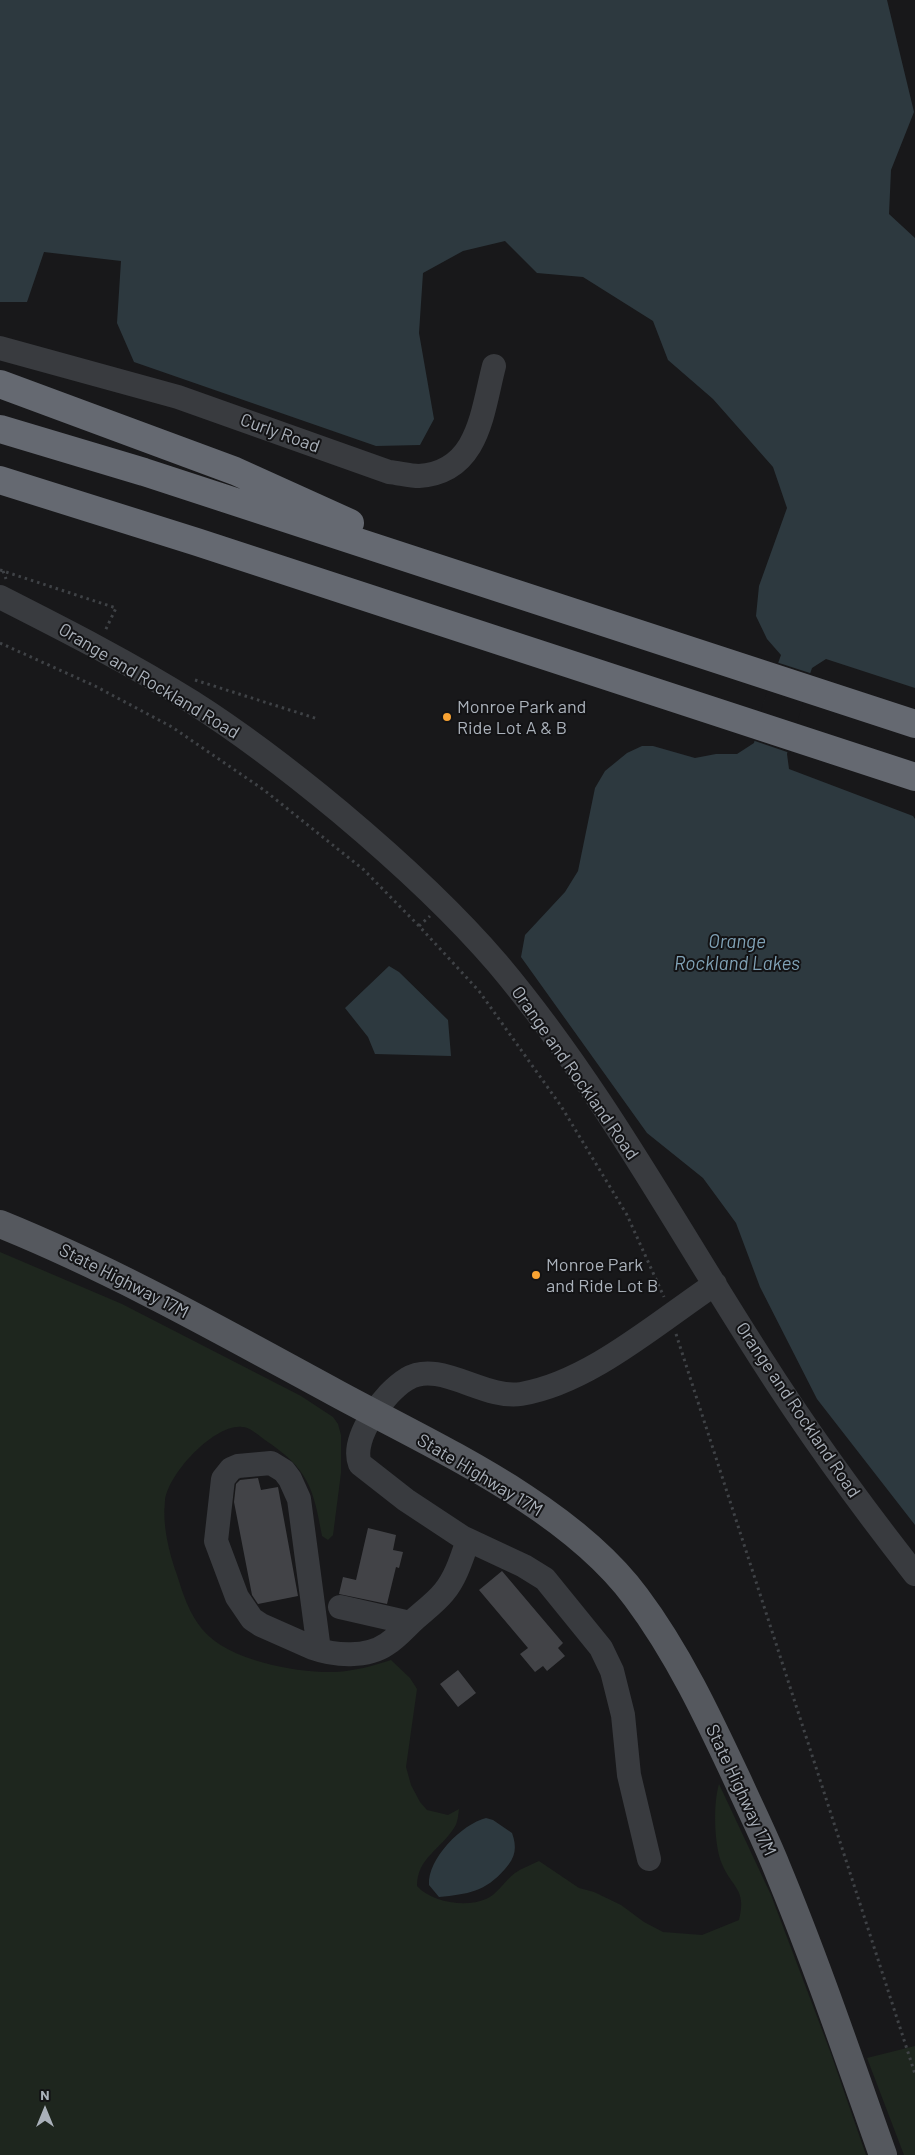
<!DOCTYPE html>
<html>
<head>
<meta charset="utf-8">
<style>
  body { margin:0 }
  #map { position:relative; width:915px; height:2155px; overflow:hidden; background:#18181a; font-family:Barlow,sans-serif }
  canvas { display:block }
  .north { position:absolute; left:20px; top:2085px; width:50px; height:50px; -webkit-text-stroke:4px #131315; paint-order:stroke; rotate:0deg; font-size:14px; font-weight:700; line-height:20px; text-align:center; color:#aab1ba }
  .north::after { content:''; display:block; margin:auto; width:18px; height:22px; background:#aab1ba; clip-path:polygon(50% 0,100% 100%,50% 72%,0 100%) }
</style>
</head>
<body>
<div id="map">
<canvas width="915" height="2155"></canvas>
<div class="north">N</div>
</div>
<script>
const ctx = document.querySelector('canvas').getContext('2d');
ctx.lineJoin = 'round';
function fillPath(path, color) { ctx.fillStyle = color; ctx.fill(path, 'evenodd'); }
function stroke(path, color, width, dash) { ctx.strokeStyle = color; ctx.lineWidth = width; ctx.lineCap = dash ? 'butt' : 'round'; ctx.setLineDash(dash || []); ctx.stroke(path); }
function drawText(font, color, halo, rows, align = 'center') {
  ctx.font = font + ' Barlow,sans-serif'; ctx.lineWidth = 4; ctx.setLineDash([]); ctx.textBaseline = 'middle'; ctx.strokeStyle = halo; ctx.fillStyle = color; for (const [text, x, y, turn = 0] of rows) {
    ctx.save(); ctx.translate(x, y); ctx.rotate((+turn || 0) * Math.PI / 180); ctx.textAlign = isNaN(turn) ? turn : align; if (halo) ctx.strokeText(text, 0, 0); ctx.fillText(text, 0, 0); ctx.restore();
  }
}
const green = new Path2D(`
  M0,1252L122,1304L301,1396L333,1417L338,1424L341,1435V1473L333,1535L328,1540L322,1536C313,1486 308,1469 265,1440C258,1435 250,1427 242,1427C214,1424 168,1474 165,1501C162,1524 169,1553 177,1575C183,1594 189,1613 202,1629C228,1661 297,1673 335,1672C355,1671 372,1666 391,1660L410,1678L417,1689L406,1767L411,1785L420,1802L427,1810L448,1815L459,1809C458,1815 458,1823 454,1828C441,1849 417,1858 417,1886C431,1902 466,1908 486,1899C497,1895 505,1880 515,1873C522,1868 531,1865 539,1861L579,1888L594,1892L621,1905L644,1922L663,1932L702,1935L739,1920C747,1889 732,1888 722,1864C714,1846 713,1803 719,1784L771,1895L830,2051L866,2155H0Z
  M915,2046V2155H904L867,2058Z`);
const water = new Path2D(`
  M0,0H887L914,112L891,170L889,214L915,238V688L826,659L812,668L797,712L787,754L789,769L913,816L915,819V1525L817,1399L760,1287L736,1223L703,1178L647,1133L521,957L525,935L565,892L578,871L595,788L605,771L627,753L642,746H653L695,758L716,754H737L754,743L764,702L781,655L767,639L756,616L759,586L787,508L773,467L713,399L668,360L653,321L583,277L537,273L505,241L463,251L423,273L419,333L434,419L420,445L376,446L134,362L117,323L121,261L44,252L27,302H0Z
  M389,966L399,972L448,1020L451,1056L375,1054L368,1037L345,1008Z
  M486,1818L493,1820L512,1833C517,1847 516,1857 505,1869C485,1892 468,1894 439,1897L429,1885C427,1859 462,1824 486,1818Z`);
const pier = new Path2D(`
  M776,662L813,674L800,712L790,753L752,740Z`);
const building = new Path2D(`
  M258,1478L261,1490L278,1487L298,1596L258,1604L252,1595L234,1502L236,1484L240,1480Z
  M368,1528L396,1535L393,1550L403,1552L399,1568L396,1567L387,1604L339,1594L343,1577L356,1580Z
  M502,1571L563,1643L558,1648L565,1656L547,1671L543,1666L535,1672L520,1654L528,1648L479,1590Z
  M458,1670L476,1693L458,1707L440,1684Z`);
const path = new Path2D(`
  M0,570L116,608L105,631
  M3,571L6,579
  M0,643L95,686L172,727L264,790L364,870L419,926L479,991L561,1106L627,1215L664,1297
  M195,680L318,719
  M419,926L430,916
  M676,1334L915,2074`);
const minor = new Path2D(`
  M0,348L178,397L389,472C399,473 410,476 419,476C479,472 482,412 494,366
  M0,597C65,630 130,663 192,702C244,735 293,773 340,812C396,859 450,908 498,964C599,1084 675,1225 760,1357C807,1431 860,1504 915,1574
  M340,1607L410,1623
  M319,1650L299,1499L290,1479L284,1471L271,1463L238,1466L231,1469L223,1479L216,1541L237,1597L252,1619L261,1625L313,1648C335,1656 367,1658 387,1644C398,1637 407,1626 416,1618C425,1610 436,1602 444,1592C456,1578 462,1557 468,1540
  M649,1859L629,1775L623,1715L612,1671L601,1648L545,1579L524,1566L462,1537L406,1500L360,1464C350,1438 385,1392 407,1379C439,1359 484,1400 521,1394C589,1383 658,1322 715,1284`);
const major = new Path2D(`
  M0,1224C116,1271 225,1333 334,1392C433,1446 568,1505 636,1597C678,1653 708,1717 738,1781C751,1810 765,1838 777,1868C816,1962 849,2059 883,2155`);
const highway = new Path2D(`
  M0,384L235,471L350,523
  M0,429L144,472L915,724
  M0,480L197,542L915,777`);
const markers = [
  [447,717,5,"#f8a232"],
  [536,1275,5,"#f8a232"]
];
const streetNames = [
  ["Curly Road",280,433,20],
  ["Orange and Rockland Road",149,681,31],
  ["Orange and Rockland Road",575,1073,55],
  ["State Highway 17M",124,1281,27],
  ["Orange and Rockland Road",798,1410,56],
  ["State Highway 17M",480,1475,31],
  ["State Highway 17M",741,1790,65]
];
const poiNames = [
  ["Monroe Park and",457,707],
  ["Ride Lot A & B",457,728],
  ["Monroe Park",546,1265],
  ["and Ride Lot B",546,1286]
];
const waterNames = [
  ["Orange",737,942],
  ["Rockland Lakes",737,964]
];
fillPath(green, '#1e261e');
fillPath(water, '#2d393f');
fillPath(pier, '#18181a');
fillPath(building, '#424347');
stroke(path, '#3f4246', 3, [2.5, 4]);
stroke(minor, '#393b3f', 24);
stroke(major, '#55585e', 28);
stroke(highway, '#656971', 28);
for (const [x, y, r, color] of markers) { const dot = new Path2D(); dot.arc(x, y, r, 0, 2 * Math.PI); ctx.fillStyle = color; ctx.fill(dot); stroke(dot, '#131315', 2); }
drawText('18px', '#aab1ba', '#131315', streetNames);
drawText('18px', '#aab1ba', '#131315', poiNames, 'left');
drawText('italic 19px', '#80a2b6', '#131315', waterNames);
</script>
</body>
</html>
